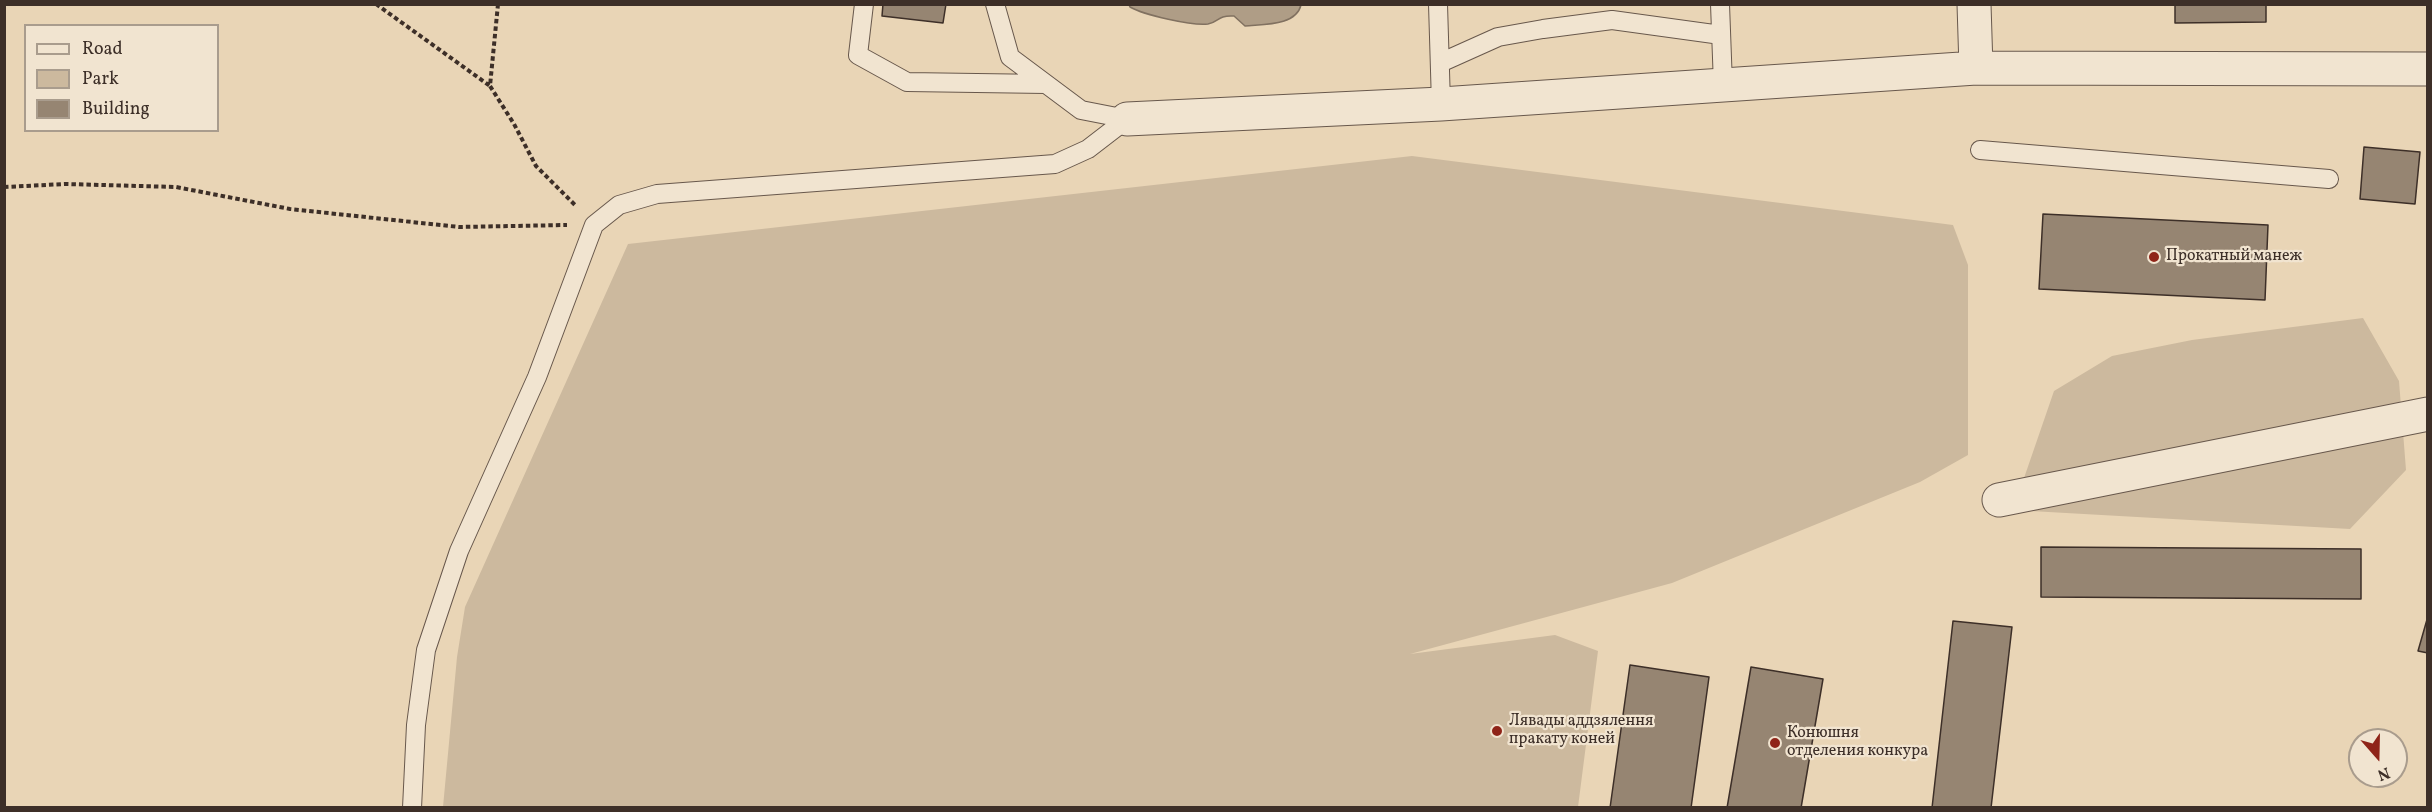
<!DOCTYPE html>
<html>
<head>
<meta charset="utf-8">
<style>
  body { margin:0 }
  #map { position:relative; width:2432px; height:812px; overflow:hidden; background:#e9d5b6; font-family:Vollkorn,serif }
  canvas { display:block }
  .frame { position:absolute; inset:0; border:6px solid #3d2f28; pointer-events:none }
  .legend { position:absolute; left:24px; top:24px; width:195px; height:108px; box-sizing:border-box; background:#f1e4d0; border:2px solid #a99c8d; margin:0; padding:8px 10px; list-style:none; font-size:18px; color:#3d2f28 }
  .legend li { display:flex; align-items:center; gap:12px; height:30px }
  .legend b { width:30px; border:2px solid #a99c8d }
  .north { position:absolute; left:2348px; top:728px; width:60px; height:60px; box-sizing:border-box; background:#f1e4d0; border:2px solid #a99c8d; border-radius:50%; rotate:160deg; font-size:16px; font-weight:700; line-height:24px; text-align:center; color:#3d2f28 }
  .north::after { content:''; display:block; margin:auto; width:21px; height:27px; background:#8f2418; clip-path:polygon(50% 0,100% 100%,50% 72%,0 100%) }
</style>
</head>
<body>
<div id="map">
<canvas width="2432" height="812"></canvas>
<div class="frame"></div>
<ul class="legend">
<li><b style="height:8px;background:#f1e4d0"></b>Road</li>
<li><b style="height:16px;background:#ccb99e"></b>Park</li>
<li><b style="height:16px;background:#968572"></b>Building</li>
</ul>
<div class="north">N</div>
</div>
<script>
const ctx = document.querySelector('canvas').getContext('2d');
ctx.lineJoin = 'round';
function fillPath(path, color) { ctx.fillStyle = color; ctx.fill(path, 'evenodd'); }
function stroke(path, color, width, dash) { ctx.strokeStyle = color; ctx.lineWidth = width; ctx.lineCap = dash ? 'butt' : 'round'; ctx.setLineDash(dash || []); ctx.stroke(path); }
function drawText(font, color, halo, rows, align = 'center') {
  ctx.font = font + ' Vollkorn,serif'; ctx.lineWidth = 4.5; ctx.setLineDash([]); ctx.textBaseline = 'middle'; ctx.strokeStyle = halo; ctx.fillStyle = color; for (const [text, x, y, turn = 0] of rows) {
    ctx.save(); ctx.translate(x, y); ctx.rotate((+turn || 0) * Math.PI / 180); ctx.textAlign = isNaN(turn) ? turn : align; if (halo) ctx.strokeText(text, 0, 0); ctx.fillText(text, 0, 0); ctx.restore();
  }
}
const green = new Path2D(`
  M1412,156L1953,225L1968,265V455L1920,482L1672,583L1410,654L1555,635L1598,651L1578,807H443L457,657L465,607L628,244Z
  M2363,318L2399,381L2406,470L2350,529L2013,510L2054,391L2112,356L2192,340Z`);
const water = new Path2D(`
  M1129,5V4L1301,5C1296,26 1263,24 1245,26L1234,16C1217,15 1219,22 1208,24C1192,26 1144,15 1130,7Z`);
const building = new Path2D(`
  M883,4H946L943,23L882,16Z
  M2175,4H2266V22L2175,23Z
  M2364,147L2420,152L2415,204L2360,199Z
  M2043,214L2268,225L2265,300L2039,289Z
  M2041,547L2361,549V599L2041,597Z
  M2428,616V653L2418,651Z
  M1953,621L2012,627L1991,808H1932Z
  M1630,665L1709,677L1691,808H1610Z
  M1751,667L1823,679L1801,808H1727Z`);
const path = new Path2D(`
  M376,4L490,86
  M498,4L490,86L514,124L536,166L575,205
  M4,187L66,184L176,187L290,209L459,227L567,225`);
const service = new Path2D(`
  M864,4L858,55L907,82L1046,84
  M995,4L1010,57L1081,110L1127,119
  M1438,4L1441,104
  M1720,4L1723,85
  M1440,63L1498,37L1543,29L1612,20L1721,35
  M1980,150L2329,179
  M412,808L416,725L426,650L459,551L537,377L594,225L619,205L657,194L1055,164L1088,149L1127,119`);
const minor = new Path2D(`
  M1974,4L1976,68L2428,69
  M1127,119L1441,104L1976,68
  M1999,500L2428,414`);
const markers = [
  [2154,257,6,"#8f2418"],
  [1497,731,6,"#8f2418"],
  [1775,743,6,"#8f2418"]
];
const poiNames = [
  ["Прокатный манеж",2166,257],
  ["Лявады аддзялення",1509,722],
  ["пракату коней",1509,740],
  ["Конюшня",1787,734],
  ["отделения конкура",1787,752]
];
fillPath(green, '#ccb99e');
fillPath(water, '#af9d86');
stroke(water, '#817160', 1.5);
fillPath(building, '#968572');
stroke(building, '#3d2f28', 1.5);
stroke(service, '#68584c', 20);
stroke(minor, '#68584c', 35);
stroke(path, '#3d2f28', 4, [4.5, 3]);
stroke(service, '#f1e4d0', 18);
stroke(minor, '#f1e4d0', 33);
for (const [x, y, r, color] of markers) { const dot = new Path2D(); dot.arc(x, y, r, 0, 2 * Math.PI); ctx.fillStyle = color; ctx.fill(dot); stroke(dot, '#f1e4d0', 2); }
drawText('16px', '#3d2f28', '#f1e4d0', poiNames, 'left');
</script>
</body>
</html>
